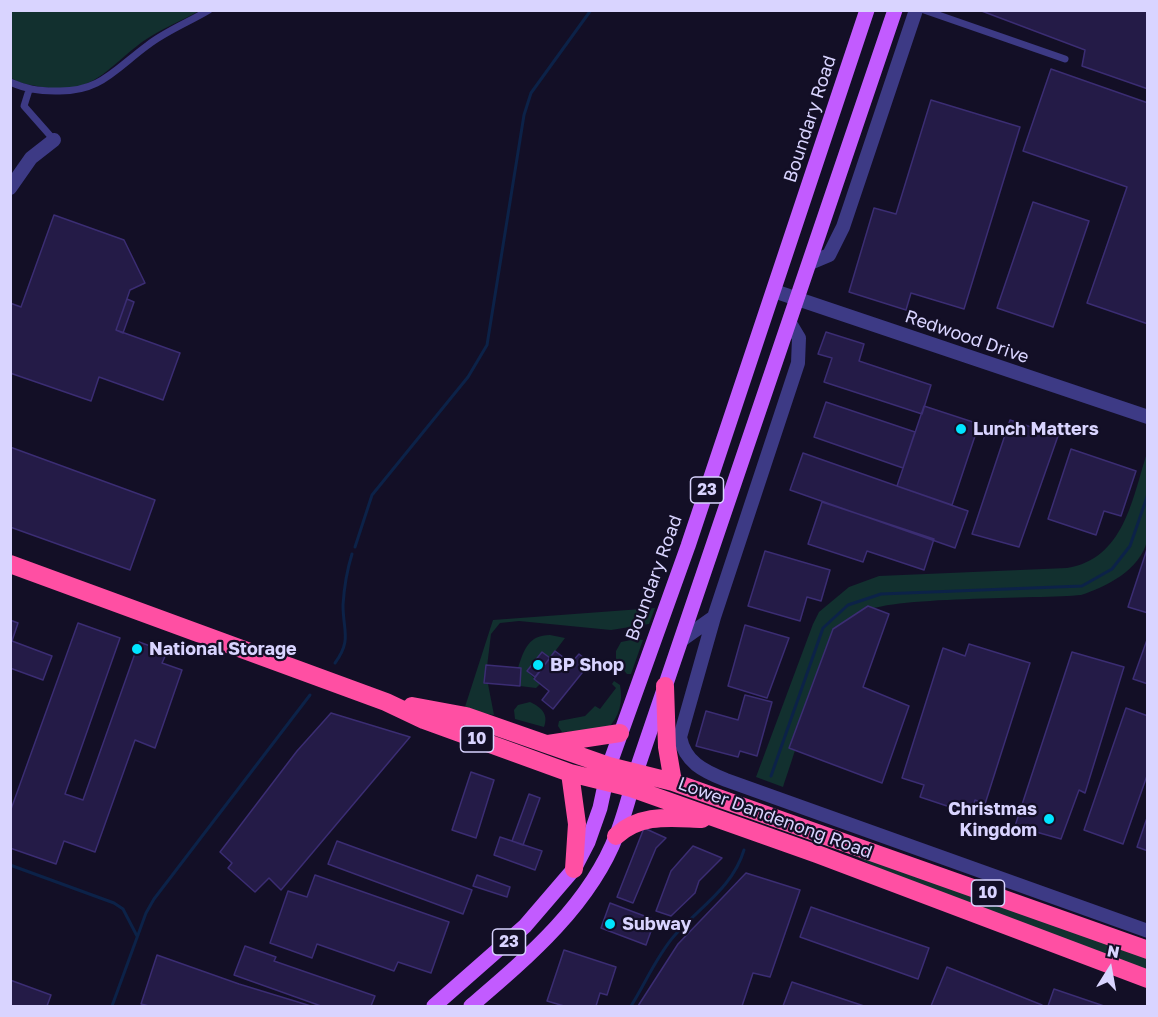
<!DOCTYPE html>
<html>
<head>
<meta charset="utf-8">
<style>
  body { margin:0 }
  #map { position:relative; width:1158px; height:1017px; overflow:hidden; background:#130f26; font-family:"Golos Text",sans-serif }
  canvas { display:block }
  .frame { position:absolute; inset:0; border:12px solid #d9d4ff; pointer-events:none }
  .north { position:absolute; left:1080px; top:939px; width:60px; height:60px; -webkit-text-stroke:4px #130f26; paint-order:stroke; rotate:11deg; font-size:16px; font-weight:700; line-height:24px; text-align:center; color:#d9d4ff }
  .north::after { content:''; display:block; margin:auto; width:21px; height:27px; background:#d9d4ff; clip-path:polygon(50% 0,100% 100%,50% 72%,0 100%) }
</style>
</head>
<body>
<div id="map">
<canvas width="1158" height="1017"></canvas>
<div class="frame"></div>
<div class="north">N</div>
</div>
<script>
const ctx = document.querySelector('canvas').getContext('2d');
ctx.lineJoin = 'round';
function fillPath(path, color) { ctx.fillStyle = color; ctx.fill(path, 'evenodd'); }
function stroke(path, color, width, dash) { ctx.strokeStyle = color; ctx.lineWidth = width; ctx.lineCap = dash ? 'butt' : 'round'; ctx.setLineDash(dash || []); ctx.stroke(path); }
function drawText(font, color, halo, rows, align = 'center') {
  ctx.font = font + ' "Golos Text",sans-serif'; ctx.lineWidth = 4.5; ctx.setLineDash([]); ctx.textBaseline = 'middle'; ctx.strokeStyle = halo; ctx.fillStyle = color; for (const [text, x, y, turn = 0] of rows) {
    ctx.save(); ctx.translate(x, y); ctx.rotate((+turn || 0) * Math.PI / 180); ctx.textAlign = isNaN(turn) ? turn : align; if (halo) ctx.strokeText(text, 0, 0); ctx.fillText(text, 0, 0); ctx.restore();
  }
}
const green = new Path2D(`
  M104,10L199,11C181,21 159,30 142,42C106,69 92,96 42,87C30,85 21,84 11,78L10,11Z
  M1147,453C1147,475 1152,523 1147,541C1140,570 1106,587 1081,595C1043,599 882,596 863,613C823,647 801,737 783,787L756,777L813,624L819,612L849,587L879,576L1067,568C1124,559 1132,499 1147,453Z
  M655,608L649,624L611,630L519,621L500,623L491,634L485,683L488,684L494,715L464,710L493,620Z
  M550,635L565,638L550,658L542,653L527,671L540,684L536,688L520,686L521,668H518C524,649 529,635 550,635Z
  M636,639L643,640L631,674H627L616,662V651L621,642Z
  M614,681L620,685C623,701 620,717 607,729L562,732L558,726L559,721L585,716L595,706L600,709L616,688L612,684Z
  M530,702C541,707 549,714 544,727L515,719L514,710L518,705Z
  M848,852L1147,954V971L895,878Z`);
const stream = new Path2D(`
  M355,547L372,495L468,377L487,345L524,115L531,93L591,10
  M335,663C352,640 343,631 343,605C344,589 347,570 352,554
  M771,776L823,628L848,605L881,594L1082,586L1112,569L1130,546L1148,494
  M10,865L114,903L123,909L137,936
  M112,1006L146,913L154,899L310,695
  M631,1006C645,984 657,955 675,935C700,907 733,887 744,850`);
const building = new Path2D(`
  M979,10H1148V89L1082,66L1085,50Z
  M1051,69L1148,103V324L1087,303L1127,187L1023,151Z
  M931,100L1020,127L964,309L911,293L906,310L849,292L874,208L896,214Z
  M1033,202L1089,221L1053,327L997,308Z
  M54,215L124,240L145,283L130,290L116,330L180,353L163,400L99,377L91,401L10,373V303L21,307Z
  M127,299L134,302L123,333L116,330Z
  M826,332L864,344L859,361L931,385L922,414L824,382L832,358L818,354Z
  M826,402L915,432L903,468L814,437Z
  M924,406L979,424L952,505L897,486Z
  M1010,420L1058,436L1019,547L972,534Z
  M10,447L155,500L130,570L10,527Z
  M1071,449L1136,471L1121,516L1104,511L1096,535L1048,519Z
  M803,453L968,511L955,548L790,490Z
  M822,502L934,539L924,570L867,551L863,562L808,544Z
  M1148,546V613L1128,607Z
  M765,551L830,570L821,601L807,597L800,621L748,606Z
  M868,606L889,614L863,687L909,706L882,783L789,748L833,629Z
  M10,620L18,623L12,641L52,656L43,680L10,668Z
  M78,623L120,638L65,794L83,800L139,642L167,652L162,663L182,670L155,748L135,740L95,852L64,841L56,864L10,848V812Z
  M745,625L789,638L767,698L728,686Z
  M1148,637V684L1133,679Z
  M969,644L1030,663L985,804L975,800L971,814L920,797L924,785L902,778L943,648L965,656Z
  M555,651L571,663L579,654L590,663L553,709L542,700L549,691L534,679Z
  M542,652L550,658L535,677L527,671Z
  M1072,652L1124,667L1085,793L1079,790L1061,839L1015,826Z
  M486,665L521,668L520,686L484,683Z
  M745,695L772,702L757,756L740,751L738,757L696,746L706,711L738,720Z
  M1126,708L1148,716V773L1123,844L1084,830Z
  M331,713L410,737L281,890L269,878L255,892L228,868L232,863L220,852L297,751Z
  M471,772L494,780L476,838L452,830Z
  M529,794L540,798L523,845L512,841Z
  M1148,815V851L1137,847Z
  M644,828L666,838L656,848L633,903L617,897Z
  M500,837L542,851L535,870L494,855Z
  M337,841L472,890L463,914L328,864Z
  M693,846L722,858L699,881L695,893L671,916L656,911L671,871Z
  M746,873L800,890L770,977L753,973L742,1006H638L678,944Z
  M315,875L449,922L431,973L398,962L394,971L317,944L312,958L270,943L288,891L307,897Z
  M477,875L510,887L507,897L473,886Z
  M610,903L655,920L646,945L601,928Z
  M811,907L929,948L918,979L800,937Z
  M245,946L276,957L274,961L375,996L371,1006H321L234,975Z
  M564,950L616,967L607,995L600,993L596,1006H564L547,1001Z
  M157,955L239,984L311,1006H149L141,1004Z
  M947,967L1042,1005V1006H931Z
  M10,980L51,995L47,1006H10Z
  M792,982L864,1006H783Z
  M1054,989L1104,1006H1048Z`);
const lane = new Path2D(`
  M924,10L1065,59
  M10,82C26,89 38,91 55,91C100,93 115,69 148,45C166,31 189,22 209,10
  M29,90L24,106L54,140`);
const street = new Path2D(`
  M10,188L31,158L54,140
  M810,263L829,255L843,227L916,10
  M774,291L1148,417
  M790,323L799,338L798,363L714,617L680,737C685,762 703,771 726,780L1148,931
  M683,639L714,617`);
const primary = new Path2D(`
  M434,1006L525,926L574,869L588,842L600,808L609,766L688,546L867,10
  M471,1006C527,958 590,905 617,834C625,814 630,793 636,772L895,10`);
const highway = new Path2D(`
  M10,564L386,702L424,720L570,773L631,788L817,854L1148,979
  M665,686L667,747L673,782
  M412,706L466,716L609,766L673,782L1148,950
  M548,744L620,733
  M570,773L577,824L574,869
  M616,836C641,813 671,818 702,819`);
const markers = [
  [961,429,6,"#00e5ff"],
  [137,649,6,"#00e5ff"],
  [538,665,6,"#00e5ff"],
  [1049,819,6,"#00e5ff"],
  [610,924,6,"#00e5ff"]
];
const shields = [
  [707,490,33],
  [477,739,33],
  [988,893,33],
  [509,942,33]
];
const shieldNames = [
  ["23",707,490],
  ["10",477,739],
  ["10",988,893],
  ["23",509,942]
];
const streetNames = [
  ["Boundary Road",810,119,-72],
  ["Redwood Drive",967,337,19],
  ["Boundary Road",654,578,-70],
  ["Lower Dandenong Road",775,818,20]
];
const poiNames = [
  ["Lunch Matters",973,429],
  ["National Storage",149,649],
  ["BP Shop",550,665],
  ["Christmas",1037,809,"right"],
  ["Kingdom",1037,830,"right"],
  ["Subway",622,924]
];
fillPath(green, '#12302f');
stroke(stream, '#0c2248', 3);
fillPath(building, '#241b47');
stroke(building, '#3b2d73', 1.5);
stroke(lane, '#3d3a85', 7);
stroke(street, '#3d3a85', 14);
stroke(primary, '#c25bff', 15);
stroke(highway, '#ff4fa3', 18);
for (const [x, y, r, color] of markers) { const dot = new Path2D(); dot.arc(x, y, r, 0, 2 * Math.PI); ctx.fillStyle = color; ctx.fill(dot); stroke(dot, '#130f26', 2); }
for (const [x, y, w] of shields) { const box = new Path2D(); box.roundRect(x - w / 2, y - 13, w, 26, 4.5); ctx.fillStyle = '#130f26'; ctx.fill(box); stroke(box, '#d9d4ff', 1.5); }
drawText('bold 16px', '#d9d4ff', null, shieldNames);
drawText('18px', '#d9d4ff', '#130f26', streetNames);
drawText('bold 18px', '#d9d4ff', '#130f26', poiNames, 'left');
</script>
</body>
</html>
